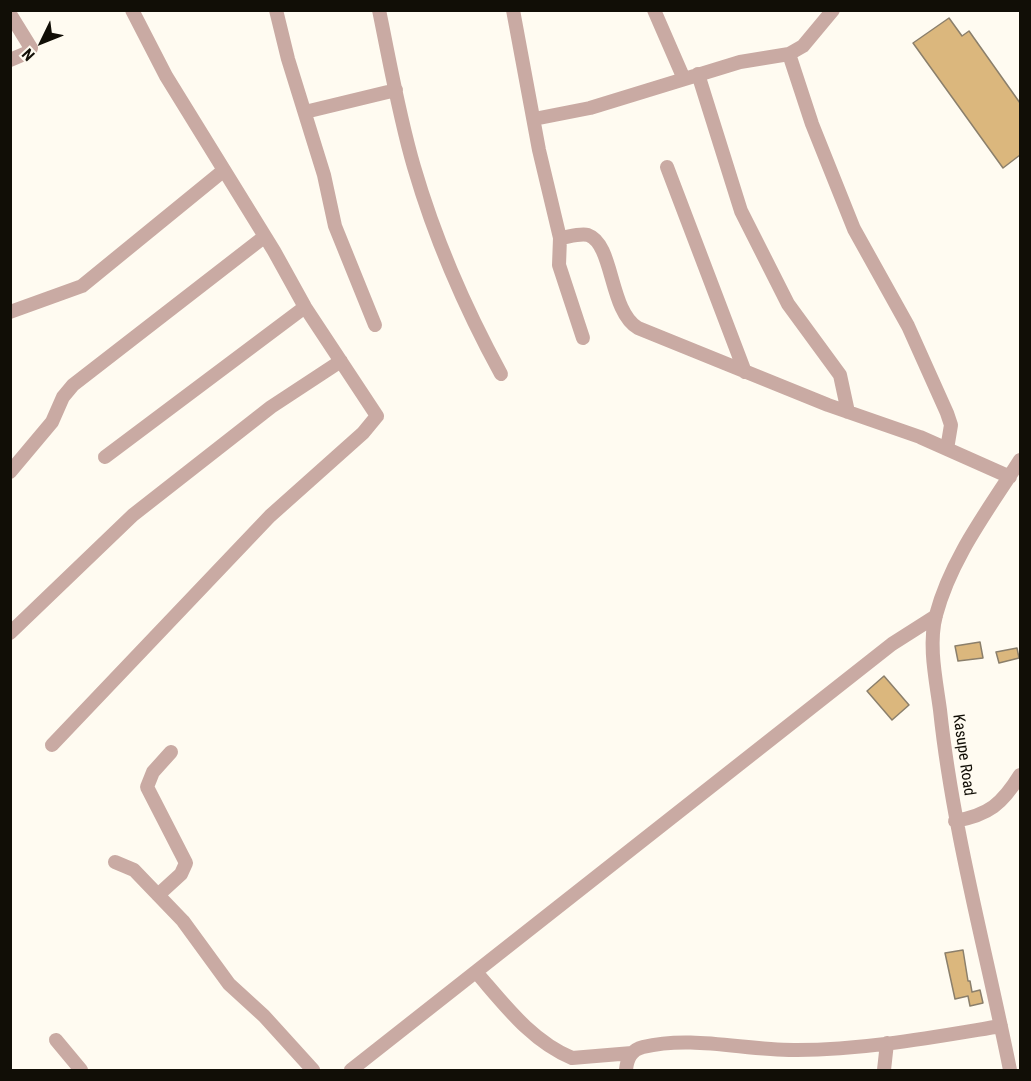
<!DOCTYPE html>
<html>
<head>
<meta charset="utf-8">
<style>
  body { margin:0 }
  #map { position:relative; width:1031px; height:1081px; overflow:hidden; background:#fffbf1; font-family:"Roboto Condensed",sans-serif }
  canvas { display:block }
  .frame { position:absolute; inset:0; border:12px solid #110e06; pointer-events:none }
  .north { position:absolute; left:12px; top:12px; width:60px; height:60px; -webkit-text-stroke:4px #fffbf1; paint-order:stroke; rotate:227deg; font-size:16px; font-weight:700; line-height:24px; text-align:center; color:#110e06 }
  .north::after { content:''; display:block; margin:auto; width:21px; height:27px; background:#110e06; clip-path:polygon(50% 0,100% 100%,50% 72%,0 100%) }
</style>
</head>
<body>
<div id="map">
<canvas width="1031" height="1081"></canvas>
<div class="frame"></div>
<div class="north">N</div>
</div>
<script>
const ctx = document.querySelector('canvas').getContext('2d');
ctx.lineJoin = 'round';
function fillPath(path, color) { ctx.fillStyle = color; ctx.fill(path, 'evenodd'); }
function stroke(path, color, width, dash) { ctx.strokeStyle = color; ctx.lineWidth = width; ctx.lineCap = dash ? 'butt' : 'round'; ctx.setLineDash(dash || []); ctx.stroke(path); }
function drawText(font, color, halo, rows, align = 'center') {
  ctx.font = font + ' "Roboto Condensed",sans-serif'; ctx.lineWidth = 4.5; ctx.setLineDash([]); ctx.textBaseline = 'middle'; ctx.strokeStyle = halo; ctx.fillStyle = color; for (const [text, x, y, turn = 0] of rows) {
    ctx.save(); ctx.translate(x, y); ctx.rotate((+turn || 0) * Math.PI / 180); ctx.textAlign = isNaN(turn) ? turn : align; if (halo) ctx.strokeText(text, 0, 0); ctx.fillText(text, 0, 0); ctx.restore();
  }
}
const building = new Path2D(`
  M949,18L962,36L969,31L1020,103V155L1003,168L913,43Z
  M980,642L983,658L958,661L955,646Z
  M1017,648L1019,658L999,663L996,652Z
  M884,676L909,705L892,720L867,691Z
  M963,950L968,981H970L972,992L980,990L983,1003L970,1006L968,996L955,999L945,953Z`);
const minor = new Path2D(`
  M276,10L288,59L324,175L335,226L375,325
  M379,10C390,63 399,116 414,167C435,239 465,308 501,374
  M513,10L539,150L560,238L559,265L583,338
  M654,10L684,79
  M10,14L31,48L29,52L10,60
  M789,54L812,124L854,229L908,326L947,413L951,425L947,449
  M698,74L741,211L788,304L840,375L848,412
  M305,112L396,90
  M534,119L590,108L740,62L789,54L803,46L833,10
  M667,167L745,372
  M560,238C568,237 580,233 588,235C614,244 609,311 638,328L828,405L920,437L1010,477
  M10,312L82,286L223,171
  M105,457L305,307
  M10,472L52,422L63,397L73,385L264,237
  M10,633L133,515L271,407L341,361
  M52,745L270,516L363,433L377,416L305,307L274,251L166,76L132,10
  M955,821C989,815 1002,804 1020,775
  M115,862L134,870L183,921L229,984L264,1016L313,1070
  M158,895L181,874L186,863L147,787L153,772L171,752
  M476,972C504,1004 531,1041 572,1058L632,1053
  M56,1040L81,1070
  M351,1070L892,644L936,616
  M626,1070C627,1059 631,1050 643,1047C693,1035 747,1051 797,1050C865,1050 934,1037 1001,1026
  M884,1070L887,1043
  M1010,1070C986,950 953,832 940,710C936,680 928,645 936,615C951,558 989,509 1020,460`);
const streetNames = [
  ["Kasupe Road",963,755,82]
];
fillPath(building, '#dbb77d');
stroke(building, '#8b7f6b', 1.5);
stroke(minor, '#c9aaa3', 14);
drawText('16px', '#110e06', '#fffbf1', streetNames);
</script>
</body>
</html>
